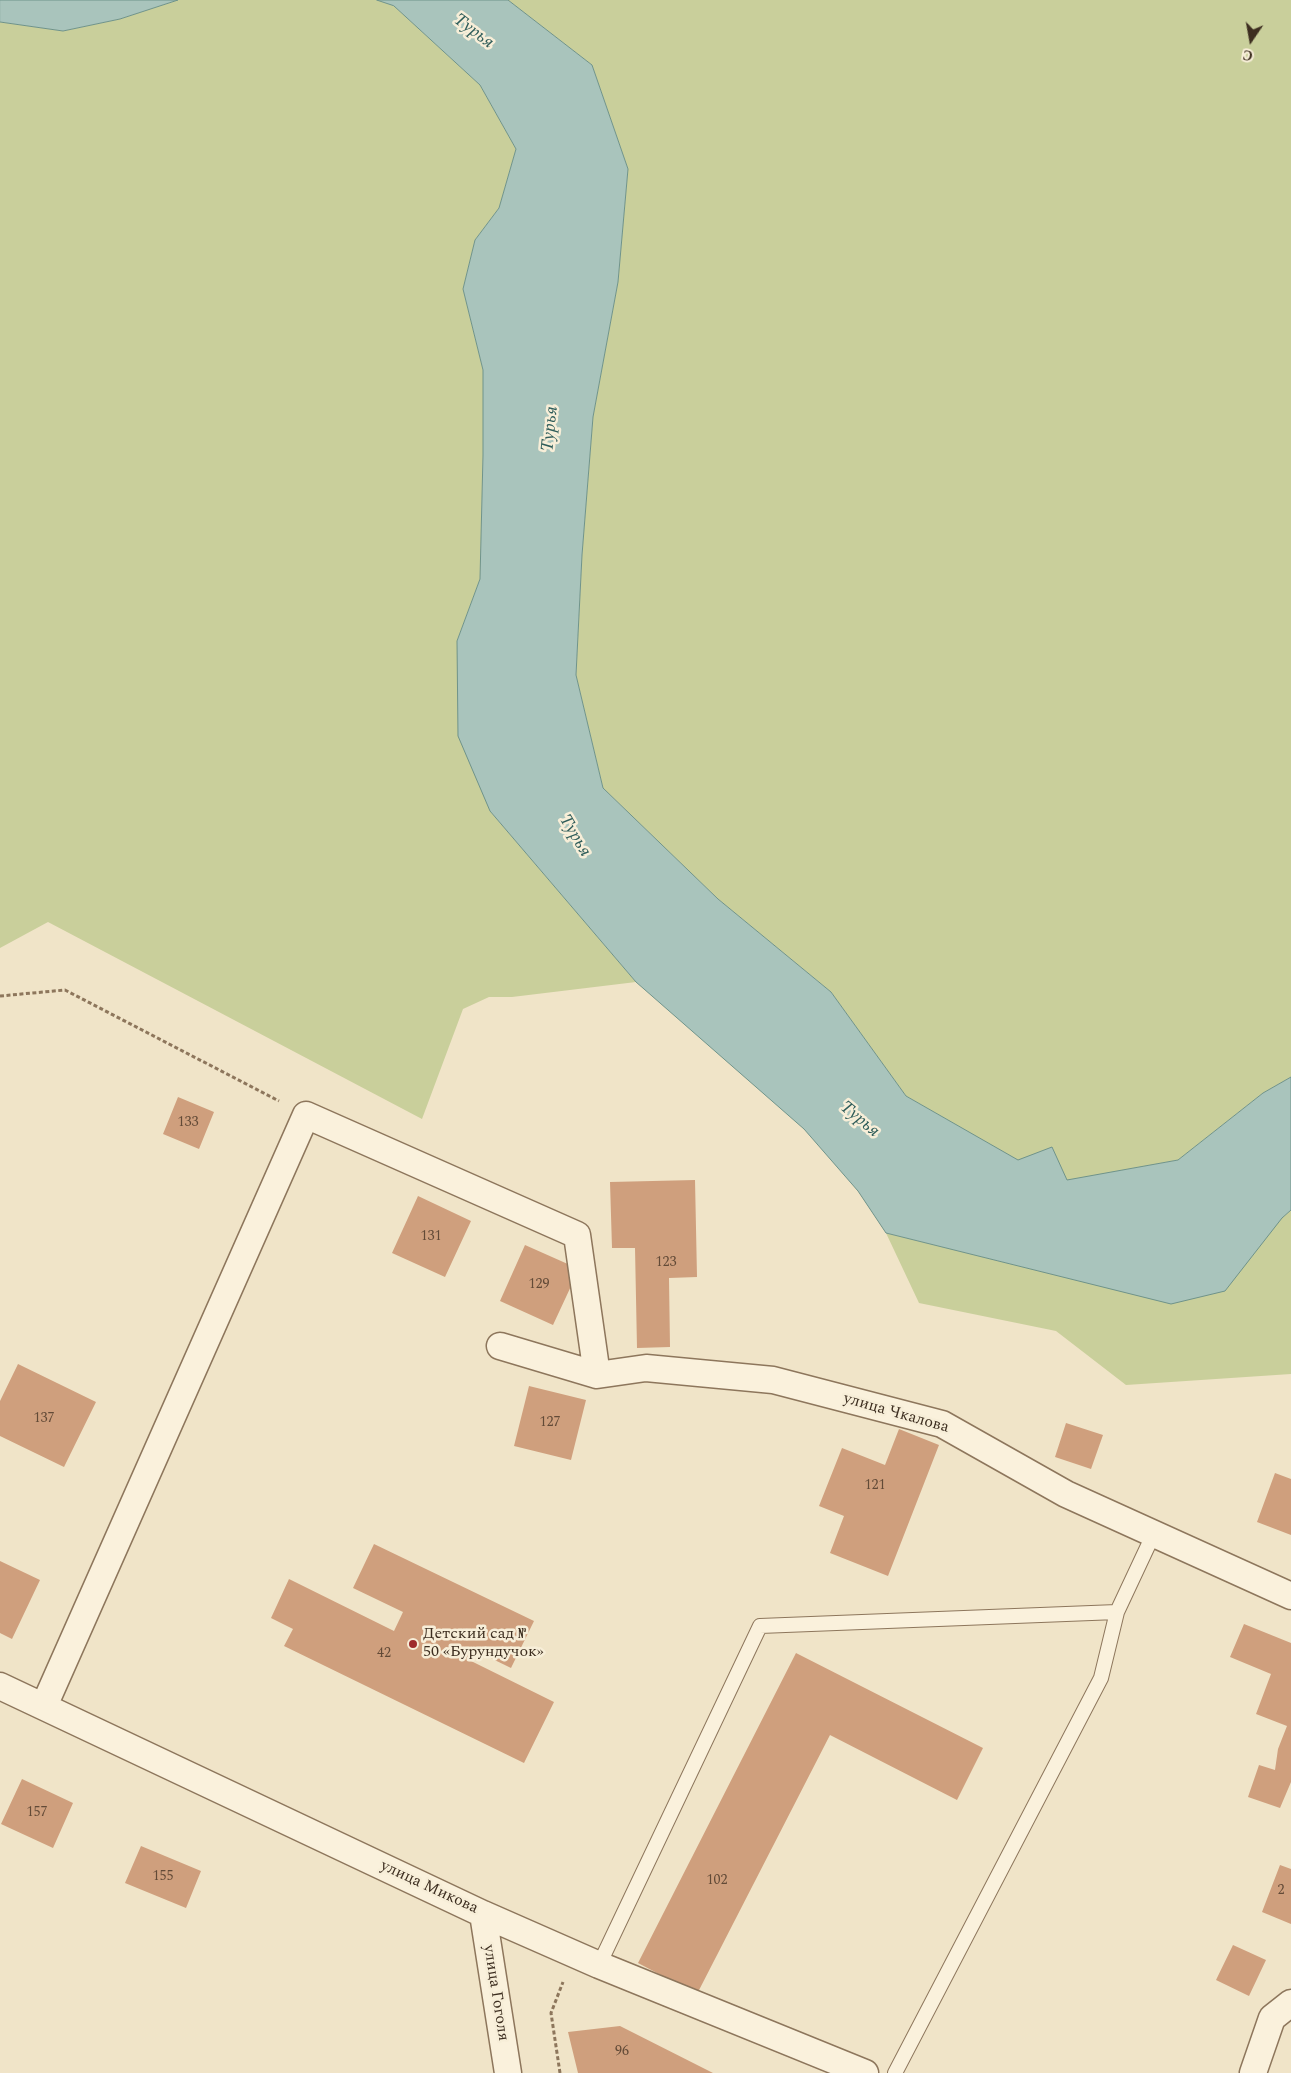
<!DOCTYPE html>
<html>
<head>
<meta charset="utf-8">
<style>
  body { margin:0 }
  #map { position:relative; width:1291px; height:2073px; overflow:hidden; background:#f0e4c8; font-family:Spectral,serif }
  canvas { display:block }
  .north { position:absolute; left:1226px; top:15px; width:50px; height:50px; -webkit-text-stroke:4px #f7eed8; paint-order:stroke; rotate:192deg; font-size:14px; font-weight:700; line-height:20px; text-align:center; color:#3d2e20 }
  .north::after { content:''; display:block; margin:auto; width:18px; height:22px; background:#3d2e20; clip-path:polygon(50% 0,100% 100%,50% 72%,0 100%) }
</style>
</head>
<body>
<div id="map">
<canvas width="1291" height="2073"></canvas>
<div class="north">С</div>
</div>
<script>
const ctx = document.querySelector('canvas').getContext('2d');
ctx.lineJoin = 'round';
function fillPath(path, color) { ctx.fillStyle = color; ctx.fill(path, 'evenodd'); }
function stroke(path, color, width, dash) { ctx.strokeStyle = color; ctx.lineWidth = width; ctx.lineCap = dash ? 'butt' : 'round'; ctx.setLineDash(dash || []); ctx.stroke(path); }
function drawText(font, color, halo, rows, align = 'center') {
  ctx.font = font + ' Spectral,serif'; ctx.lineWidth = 5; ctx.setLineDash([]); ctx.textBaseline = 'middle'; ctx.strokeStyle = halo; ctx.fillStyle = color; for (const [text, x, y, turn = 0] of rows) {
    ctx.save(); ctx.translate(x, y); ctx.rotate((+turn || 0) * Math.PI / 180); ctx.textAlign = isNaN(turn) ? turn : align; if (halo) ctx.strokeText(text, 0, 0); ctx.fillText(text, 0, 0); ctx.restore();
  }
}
const green = new Path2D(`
  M178,0H377L394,6L480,85L516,149L499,208L475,240L463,289L483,370V455L480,579L457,641L490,811L636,982L512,997H489L463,1009L422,1119L48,922L0,948V22L63,31L120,19Z
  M508,0H1291V1077L1263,1093L1178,1160L1067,1181L1018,1161L906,1096L831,992L718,899L603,788L576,675L582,555L593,417L618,282L628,169L592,65Z
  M1291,1210V1374L1126,1385L1056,1331L919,1303L886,1233L1081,1281L1282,1218Z`);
const water = new Path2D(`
  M0,0H178L120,19L63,31L0,22Z
  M377,0H508L592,65L628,169L618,282L593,417L582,555L576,675L603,788L718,899L831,992L906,1096L1018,1160L1052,1147L1067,1180L1178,1160L1263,1093L1291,1077V1210L1282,1218L1225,1291L1171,1304L886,1233L858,1191L804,1129L636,982L490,811L458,736L457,641L480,579L483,455V370L463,289L475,240L499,208L516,149L480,85L394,6Z`);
const building = new Path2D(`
  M178,1097L214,1112L199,1149L163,1134Z
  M695,1180L697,1277L669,1278L670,1347L637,1348L635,1248H612L610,1182Z
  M418,1196L471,1221L445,1277L392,1253Z
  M525,1245L579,1269L553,1325L500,1301Z
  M18,1364L96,1402L64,1467L0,1436V1401Z
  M529,1386L586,1400L571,1460L514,1446Z
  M1066,1423L1103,1435L1091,1469L1055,1457Z
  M899,1429L939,1445L888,1576L830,1553L844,1516L819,1506L842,1448L885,1465Z
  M1275,1473L1291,1479V1535L1257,1522Z
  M374,1544L534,1621L511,1668L472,1649L467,1659L554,1702L524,1763L284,1646L293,1629L271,1618L289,1579L394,1631L403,1612L353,1588Z
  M0,1561L40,1580L12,1639L0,1633Z
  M1244,1624L1291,1643V1782L1280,1808L1248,1797L1259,1765L1275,1770L1278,1749L1287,1726L1256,1714L1271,1674L1230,1657Z
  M796,1653L983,1748L957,1800L830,1735L697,1994L638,1963Z
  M22,1779L73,1803L53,1848L1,1824Z
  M141,1846L201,1871L186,1908L125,1883Z
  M1280,1865L1291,1869V1924L1262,1912Z
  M1233,1945L1266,1960L1249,1996L1216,1980Z
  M620,2026L713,2073H578L568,2032Z`);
const path = new Path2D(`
  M0,996L65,990L279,1101
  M560,2073L551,2013L563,1982`);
const service = new Path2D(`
  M599,1965L760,1626L1117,1612L1154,1533
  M895,2073L1101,1678L1117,1612`);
const minor = new Path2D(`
  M500,1346L597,1375L646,1368L773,1380L942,1424L1066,1494L1291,1596
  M0,1686L483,1914L599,1965L865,2073
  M44,1706L306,1115L577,1235L597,1375
  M483,1914L508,2073
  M1253,2073L1272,2018L1291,2003`);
const markers = [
  [413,1644,5,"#9e2a2b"]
];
const numberNames = [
  ["133",188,1123],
  ["131",431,1237],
  ["123",666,1263],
  ["129",539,1285],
  ["137",44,1419],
  ["127",550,1423],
  ["121",875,1486],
  ["42",384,1654],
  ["157",37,1813],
  ["155",163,1877],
  ["102",717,1881],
  ["2",1281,1891],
  ["96",622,2052]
];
const streetNames = [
  ["улица Чкалова",896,1414,16],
  ["улица Микова",429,1888,25],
  ["улица Гоголя",495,1993,81]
];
const poiNames = [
  ["Детский сад №",423,1635],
  ["50 «Бурундучок»",423,1653]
];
const waterNames = [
  ["Турья",473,32,37],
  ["Турья",551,429,-84],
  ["Турья",574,836,59],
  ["Турья",859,1120,40]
];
fillPath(green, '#c9cf9b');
fillPath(water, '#a9c4bc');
stroke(water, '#6f938a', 1);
fillPath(building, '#cf9f7d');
stroke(service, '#8d765c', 16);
stroke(minor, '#8d765c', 29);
stroke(path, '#8d765c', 3, [4, 2.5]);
stroke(service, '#faf1dc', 14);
stroke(minor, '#faf1dc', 26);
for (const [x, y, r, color] of markers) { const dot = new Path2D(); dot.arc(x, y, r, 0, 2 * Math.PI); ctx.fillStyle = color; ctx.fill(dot); stroke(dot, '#f7eed8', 2); }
drawText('14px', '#624a37', null, numberNames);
drawText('16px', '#3d2e20', '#f7eed8', streetNames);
drawText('16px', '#3d2e20', '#f7eed8', poiNames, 'left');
drawText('italic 18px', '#2f5d5a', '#f7eed8', waterNames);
</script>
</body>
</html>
